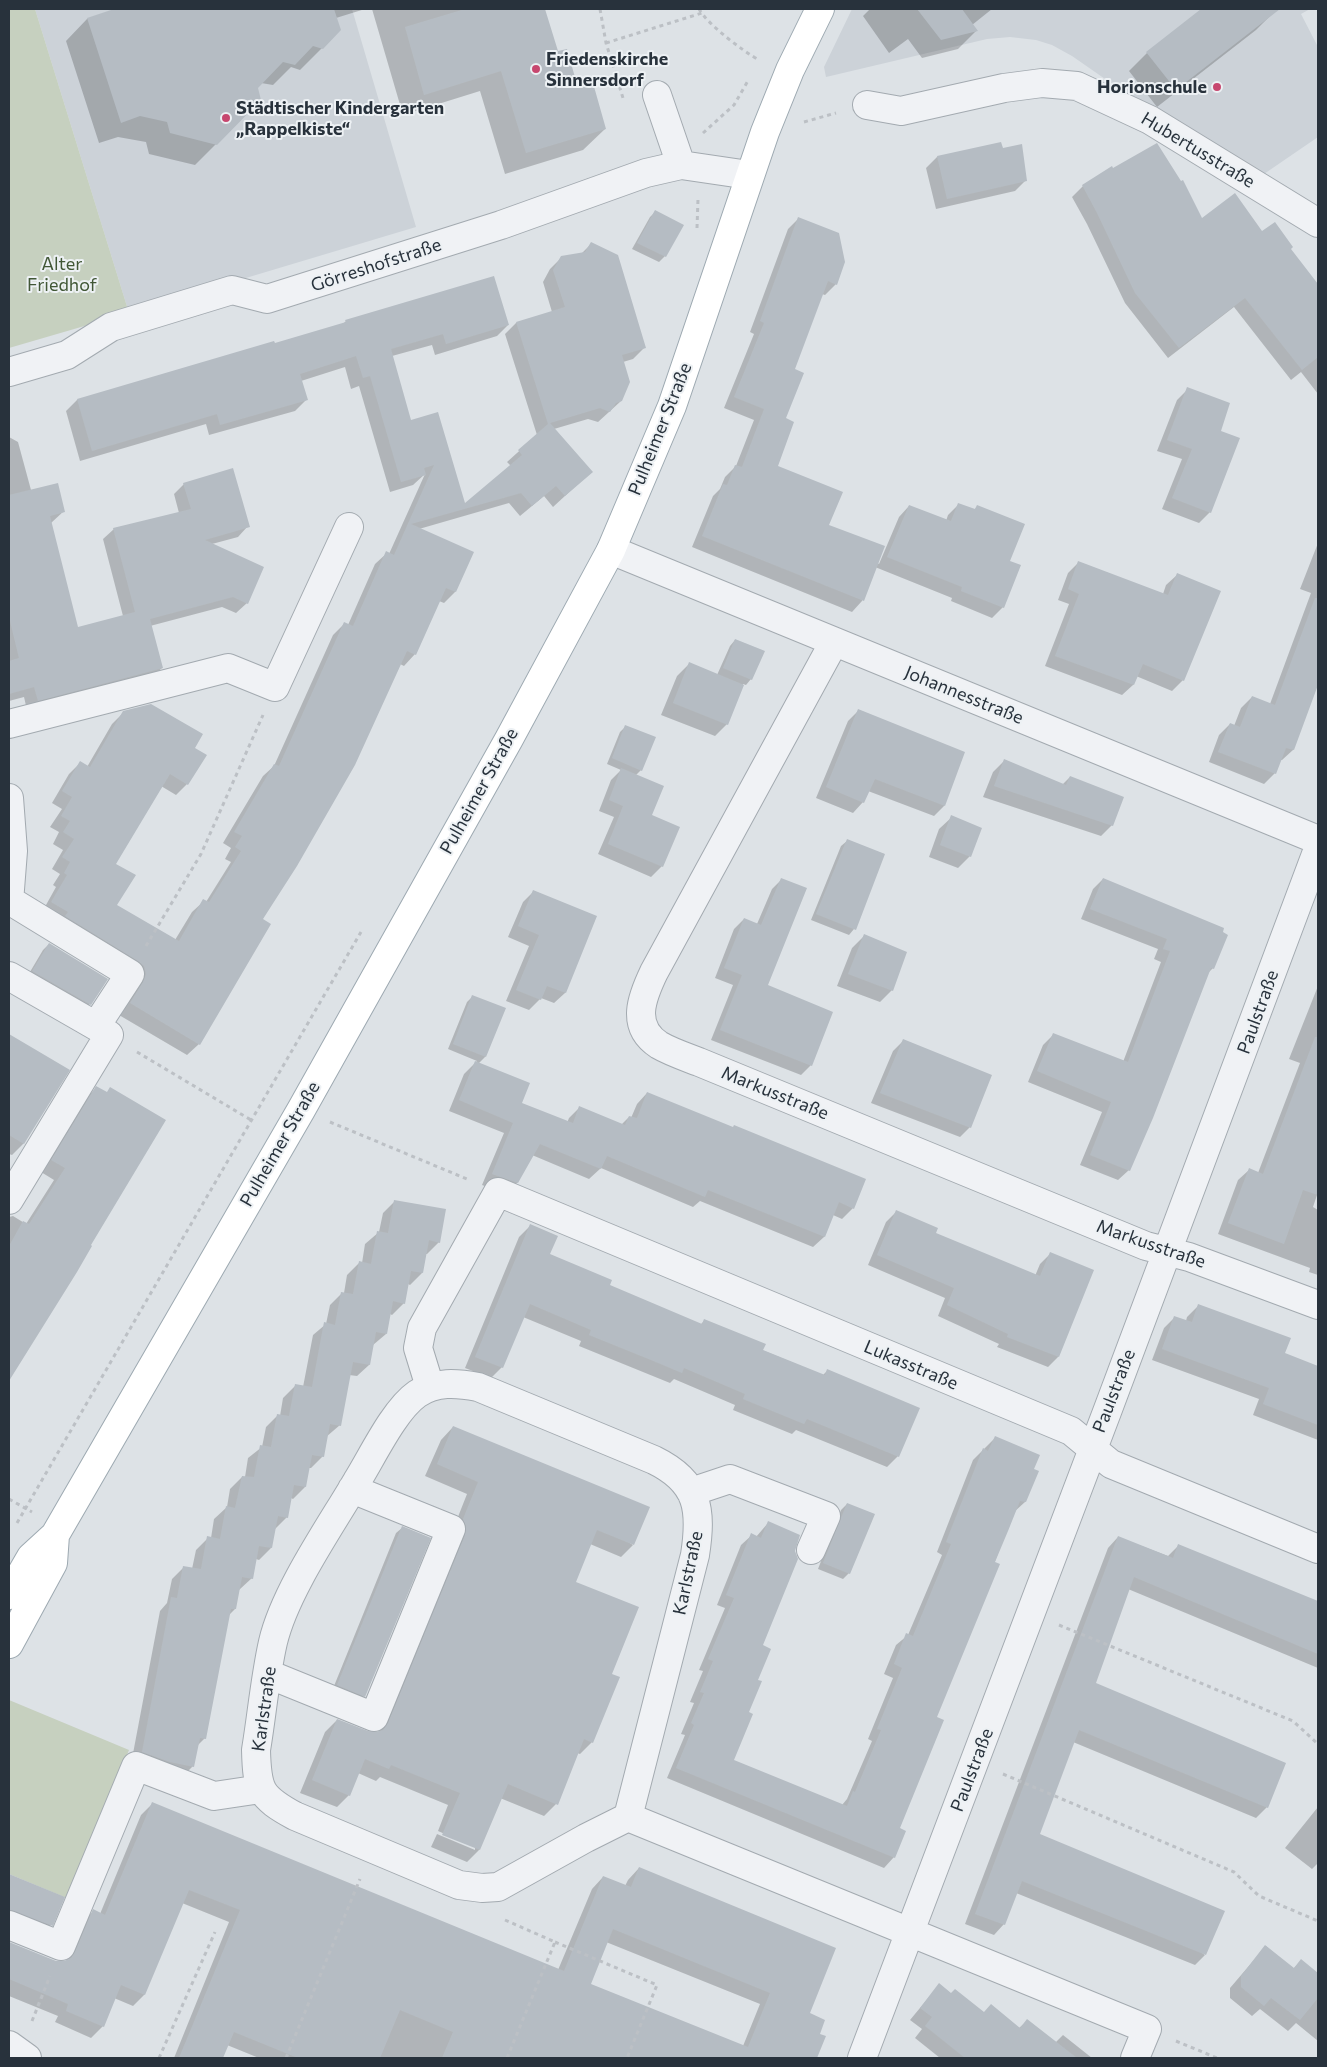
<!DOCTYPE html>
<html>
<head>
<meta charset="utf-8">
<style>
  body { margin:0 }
  #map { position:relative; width:1327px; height:2067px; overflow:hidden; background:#dde2e6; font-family:Commissioner,sans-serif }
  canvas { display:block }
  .frame { position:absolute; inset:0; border:10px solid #28323c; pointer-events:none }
</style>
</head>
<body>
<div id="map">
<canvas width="1327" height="2067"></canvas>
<div class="frame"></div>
</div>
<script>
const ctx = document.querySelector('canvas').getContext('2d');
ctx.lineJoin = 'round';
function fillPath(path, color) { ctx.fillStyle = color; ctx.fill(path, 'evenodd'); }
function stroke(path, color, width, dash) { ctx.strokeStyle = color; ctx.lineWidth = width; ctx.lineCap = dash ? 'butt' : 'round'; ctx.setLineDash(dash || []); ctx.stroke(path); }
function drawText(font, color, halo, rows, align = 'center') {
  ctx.font = font + ' Commissioner,sans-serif'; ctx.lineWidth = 4; ctx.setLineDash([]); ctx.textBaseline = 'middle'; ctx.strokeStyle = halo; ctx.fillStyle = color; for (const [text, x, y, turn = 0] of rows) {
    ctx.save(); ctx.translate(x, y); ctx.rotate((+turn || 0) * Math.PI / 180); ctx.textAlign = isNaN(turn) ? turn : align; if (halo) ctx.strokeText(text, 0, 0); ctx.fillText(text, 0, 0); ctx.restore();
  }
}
const built = new Path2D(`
  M35,9H352L416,227L129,313Z
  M852,9H1310L1301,14L1318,47V137L1264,174L1131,97L1072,56L1052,45L1036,40L1010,37L987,39L826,77L824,67Z`);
const green = new Path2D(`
  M9,9H35L129,313L9,348Z
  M9,1700L129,1750L69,1899L9,1874Z`);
const shadow = new Path2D(`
  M118,9H365L336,18L322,48L300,70L291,67L273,85L261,83L257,88L260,100L195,165L149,154L146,142L118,137L99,143L66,41L87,19Z
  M372,9H543L557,53L577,89L605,129L583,150L505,174L480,91L403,115Z
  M870,9H992L972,25L976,31L958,49L922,58L908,39L889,53L863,16Z
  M1203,9H1271L1274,12L1256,30L1157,107L1129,71L1147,53Z
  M1000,143L1002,150L1026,180L1015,191L936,209L926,168L937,157Z
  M1112,168L1201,220L1262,233L1290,249L1318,286V394L1301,372L1291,380L1234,307L1168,358L1125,303L1087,224L1072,197L1083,186Z
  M656,211L665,256L659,262L632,249L650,217Z
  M799,218L836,284L825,295L822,294L794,370L776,467L828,526L879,564L899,517L909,506L946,521L948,515L959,504L974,510L977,507L1009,561L1003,607L992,618L951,601L952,598L875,567L862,601L852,612L692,547L713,496L720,489L725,477L736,466L754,420L724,408L754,334L750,332L788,229Z
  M591,244L644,348L633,359L623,362L621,401L609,412L598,422L588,419L554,429L591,472L553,507L544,496L520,516L509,503L419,529L472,553L455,592L444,603L439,601L415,654L404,666L400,664L262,920L199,1044L187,1055L119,1015L132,995L41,914L56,887L53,885L60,874L52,869L63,850L53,844L59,832L50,827L62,809L52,803L69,774L80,763L87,767L112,724L124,712L193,749L187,784L176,795L161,786L115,864V906L175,940L192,912L204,901L206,902L231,862L225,859L231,848L223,843L263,776L274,766L333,635L344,624L348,625L375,564L387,553L389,554L425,474L413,485L390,492L359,386L351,389L345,367L301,381L307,399L295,411L209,435L206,424L80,461L66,411L77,400L273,343L274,345L342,325L346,321L508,325L497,336L435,355L432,345L392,356L410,421L464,506L511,466L507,462L537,435L505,334L516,323L552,312L543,282L550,269L562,257L581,254Z
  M1188,389L1219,432L1210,512L1199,523L1162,509L1182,459L1157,451L1177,400Z
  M9,437L18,442L31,490L64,511L51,523L77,628L123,616L103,539L114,529L179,513L174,494L184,484L248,526L238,537L212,544L247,603L236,613L222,607L150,626L162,668L151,678L27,710L24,697L9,701Z
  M1318,543V680L1293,750L1282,760H1280L1275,773L1264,784L1209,762L1219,735L1230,724L1234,726L1241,708L1252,697L1270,704L1311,593L1300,589Z
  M1079,562L1163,594L1166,585L1177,575L1183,680L1172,691L1136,676L1133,685L1122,695L1045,666L1069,604L1058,600L1068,573Z
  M735,640L751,679L746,685L743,684L727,724L715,736L661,715L677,676L689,664L717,675L730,646Z
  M859,710L964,753L944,806L934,816L868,791L863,802L853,813L816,798L848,721Z
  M626,726L641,770L635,776L650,816L662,866L651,877L598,854L614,817L599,811L611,780L621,770L607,764L620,732Z
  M1005,760L1062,785L1070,777L1112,825L1101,836L983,797L993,772Z
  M952,817L970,856L958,868L929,857L939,829Z
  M847,841L884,854L854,929L849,935L811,920L841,846Z
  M782,879L766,986L811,1065L801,1075L711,1040L733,985L715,978L734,929L744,919L757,924L772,889Z
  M1103,879L1213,968L1208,973L1129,1170L1118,1180L1080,1165L1102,1112L1028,1082L1043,1045L1053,1035L1123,1062L1161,962L1154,959L1158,949L1081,919L1093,889Z
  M534,891L596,917L565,993L554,1003L541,998L529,1010L506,1001L529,946L508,937L523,902Z
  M864,936L892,990L880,1002L837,986L852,948Z
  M49,944L90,1004L84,1010L27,977L43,950Z
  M1318,986V1192L1313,1207L1318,1210V1275L1309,1272L1310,1268L1218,1234L1238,1180L1249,1170L1258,1173L1300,1063L1289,1059Z
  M473,996L504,1009L485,1057L478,1064L521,1104L567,1123L569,1118L580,1107L621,1125L629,1117L631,1118L637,1104L647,1093L853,1208L842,1219L833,1215L824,1237L813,1247L700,1201L693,1207L601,1168L589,1179L532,1155L517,1183L506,1194L482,1185L504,1133L449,1111L464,1074L477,1061L448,1049L467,1002Z
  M9,1035L68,1070L23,1144L12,1155L9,1154Z
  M903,1041L970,1127L960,1137L871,1103L893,1051Z
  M97,1087L89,1245L76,1271L9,1379V1217L13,1216L26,1224L54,1180L41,1172L85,1099Z
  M395,1201L439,1242L427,1254H425L422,1273L410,1285L408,1284L404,1303L392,1315L390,1314L386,1334L373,1345L369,1365L357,1376L349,1375L340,1425L326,1437L323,1456L311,1468H308L305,1487L293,1499L291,1498L287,1517L275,1529L271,1548L259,1560L256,1559L252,1578L239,1590L235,1609L229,1615L205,1738L197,1746L193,1766L181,1778L131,1764L160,1611L167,1603L172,1579L184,1567L192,1569L196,1550L208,1538H211L214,1519L227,1507L230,1489L242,1477H245L248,1458L262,1447L266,1427L278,1415L280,1416L283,1398L295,1386L303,1387L313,1335L326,1324L330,1305L342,1293H344L347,1275L359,1263H362L365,1244L379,1232L383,1213Z
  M897,1211L934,1233L1035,1276L1040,1264L1050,1254L1092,1270L1058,1357L1048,1367L997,1347L999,1344L938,1316L945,1298L868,1265L886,1222Z
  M530,1226L548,1255L608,1286L700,1325L705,1320L762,1350L823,1375L827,1371L898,1456L887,1467L796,1430L792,1434L733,1410L735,1405L674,1379L670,1383L579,1346L581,1341L523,1317L502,1367L491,1378L465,1368L519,1237Z
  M1198,1306L1284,1354L1318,1367V1440L1253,1415L1259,1399L1152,1360L1164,1328L1175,1317L1186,1321L1187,1317Z
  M453,1427L633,1545L621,1557L590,1544L574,1583L610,1674L592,1742L580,1754L577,1753L556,1804L544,1816L500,1798L479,1850L467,1862L431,1847L437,1834L475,1850V1847L438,1831L448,1805L380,1777L376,1781L358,1773L349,1795L337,1807L300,1793L325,1732L337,1720L368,1733H378L454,1548L452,1532L467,1494L425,1476L441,1440Z
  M995,1438L1032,1470L1025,1502L1014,1512L935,1717L898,1829L894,1857L884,1868L667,1778L685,1735L681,1734L694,1703L690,1702L703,1671L699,1670L725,1608L717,1605L741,1545L752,1535L756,1537L768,1523L761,1646L757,1680L732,1760L842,1805L847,1799L872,1741L868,1739L893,1678L884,1674L896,1645L908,1635L942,1555L937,1552L973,1460Z
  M847,1504L849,1573L843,1579L818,1569L841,1510Z
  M402,1528L364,1696L359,1702L332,1691L396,1533Z
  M1118,1537L1168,1556L1178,1546L1318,1602V1668L1128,1589L1094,1684L1267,1807L1256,1818L1073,1742L1038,1835L1205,1955L1195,1965L1016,1893L1004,1924L994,1935L965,1924L1108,1548Z
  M152,1804L558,1970L592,1889L603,1877L625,1886L628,1880L639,1868L808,2014L818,2035L824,2037L815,2058H259L227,2045L222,2058H174L229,1922L182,1903L144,1995L133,2006L114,1998L103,2026L91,2038L55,2022L58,2016L9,1996V1943L55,1962H66L82,1922L94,1911L100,1914L141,1815ZM606,1942L760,2004L743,2046L589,1984Z
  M1318,1807V1863L1312,1869L1285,1848Z
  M9,1875L63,1897L51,1925L40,1936L9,1924Z
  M1266,1946L1293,1969L1301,1961L1318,1975V2041L1296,2023L1288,2031L1260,2009L1252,2016L1230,1998V1988Z
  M939,1985L951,1994L984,2013L1019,2028L1027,2021L1055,2043L1063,2035L1092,2058H940L915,2038L922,2029L910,2020Z`);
const building = new Path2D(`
  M114,9H334L341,30L323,49L313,46L295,65L283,62L258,88L261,100L217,145L170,133L167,122L140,116L121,123L87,18Z
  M465,9H545L558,51L567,49L578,88L593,83L606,129L526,153L501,71L424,95L405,27Z
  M917,9H962L978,31L941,40Z
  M1201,9H1280L1176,90L1146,52Z
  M1001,142L1003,148L1022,144L1027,181L947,199L937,156Z
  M1157,143L1181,181L1183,180L1202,218L1235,193L1262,231L1275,222L1293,247L1291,249L1318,284V357L1302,370L1245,298L1179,348L1135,293L1097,213L1082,185L1112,166L1113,168Z
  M655,210L684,225L666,257L637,243Z
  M798,217L839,233L845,262L837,285L828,281L795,369L804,373L786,418L794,422L778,466L843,492L829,525L885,546L864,601L702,536L723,484L727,485L735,465L742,467L764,409L734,397L764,323L760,321Z
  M591,242L618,255L646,348L622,355L630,382L622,401L616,403L610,412L600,408L550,423L593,472L565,496L556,486L532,506L521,493L411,524L474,552L456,592L446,588L416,655L407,651L355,765L297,866L263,919L271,924L200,1045L130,1003L143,982L146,974L144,966L138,961L65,916L68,912L51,902L67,875L64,873L70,862L62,857L74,839L63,832L70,821L61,816L72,797L62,791L80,761L90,767L123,711L151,704L203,734L195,748L207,755L188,785L170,774L116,864L136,875L117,905L179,941L203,899L209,902L241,851L235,847L242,836L234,832L274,764L279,766L344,622L353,626L386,551L394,555L434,465L424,468L426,475L401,482L370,376L363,378L356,356L300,374L308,400L220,425L217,414L92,451L77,399L274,341L275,343L346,322L345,320L494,276L509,325L446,344L443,334L391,349L411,420L438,412L465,503L522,455L518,450L548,424L516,322L565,307L553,270L561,256L585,252Z
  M1187,387L1230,403L1221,431L1240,438L1211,513L1172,498L1192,449L1167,440Z
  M233,468L250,527L205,540L264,567L248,604L233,597L150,619L163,668L38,701L34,687L9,694V661L19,658L9,617V495L58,483L65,512L50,516L78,627L135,612L113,528L191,509L183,483Z
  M958,503L975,509L977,505L1025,524L1010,561L1021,565L1004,608L961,591L962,587L887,557L909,505L951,521Z
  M1078,561L1168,595L1177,573L1221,591L1184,681L1143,664L1134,685L1055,656L1079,594L1068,589Z
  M1315,598H1318V685L1294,750L1286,748L1276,774L1218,752L1230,723L1240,727L1252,696L1275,705Z
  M735,639L765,651L752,680L723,668Z
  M689,662L744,685L728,725L673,703Z
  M858,709L965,752L945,806L875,779L864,803L826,787Z
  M625,725L656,737L642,771L612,758Z
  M1004,759L1066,785L1070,776L1124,797L1113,826L994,786Z
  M621,768L664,786L652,815L680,827L663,867L608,844L623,806L609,800Z
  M951,815L982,828L971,857L940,845Z
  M847,839L885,854L856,930L816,914Z
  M781,878L807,888L768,985L833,1012L812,1066L720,1030L742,975L724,968L744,918L761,925Z
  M1103,878L1224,928L1223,932L1228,935L1214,969L1211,968L1153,1118L1130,1171L1090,1155L1111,1102L1037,1071L1053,1033L1128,1062L1170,951L1163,949L1167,939L1090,909Z
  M533,890L597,916L566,993L547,986L541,1000L516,990L539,935L518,926Z
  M864,934L907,952L893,991L848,974Z
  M49,943L108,979L91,1005L32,971Z
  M472,995L506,1008L486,1057L453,1044Z
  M9,1034L70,1070L24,1144L9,1135Z
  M1315,1037H1318V1195L1303,1190L1284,1244L1228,1223L1249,1168L1263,1174Z
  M903,1039L992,1075L971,1128L880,1093Z
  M475,1061L530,1083L522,1103L573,1123L579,1106L625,1125L629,1116L637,1118L647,1092L733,1127L734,1125L866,1179L854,1209L839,1202L825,1237L708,1190L705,1197L607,1156L601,1169L540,1144L518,1183L492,1174L513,1123L459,1100Z
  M96,1086L107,1092L110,1087L166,1120L91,1245L92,1246L77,1272L9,1381V1246L23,1221L29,1224L65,1168L51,1160Z
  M394,1200L446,1209L440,1243L429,1240L423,1273L411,1271L405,1304L393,1301L387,1334L376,1332L370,1365L353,1362L341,1426L330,1424L324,1457L312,1455L306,1487L294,1485L288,1518L278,1516L272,1548L259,1546L253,1579L242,1577L236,1609H231L206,1739L200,1738L194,1767L170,1762L142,1752L171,1597L177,1598L183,1566L201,1569L207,1536L220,1539L226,1506L235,1508L242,1476L254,1477L260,1445L271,1447L277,1414L289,1416L295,1384L312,1387L324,1322L335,1325L341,1292L353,1294L359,1261L371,1264L377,1231L388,1233Z
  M896,1210L938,1228L936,1233L1040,1276L1050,1252L1094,1270L1059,1357L1007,1337L1008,1334L947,1305L954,1288L877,1255Z
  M530,1224L558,1236L550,1254L612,1280L610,1285L702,1324L704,1319L766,1344L763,1350L825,1375L827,1369L920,1408L899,1457L807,1419L804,1424L743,1399L745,1394L684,1368L682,1373L651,1360L589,1335L591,1330L530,1304L503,1368L475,1357Z
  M1198,1304L1291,1338L1285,1353L1318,1366V1425L1263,1404L1269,1388L1162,1349L1174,1316L1192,1322Z
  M453,1426L650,1507L634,1545L597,1530L576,1582L639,1607L612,1674L620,1677L593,1743L584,1739L558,1805L508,1784L480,1850L442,1835L460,1793L391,1765L389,1769L365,1759L350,1796L312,1780L337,1719L368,1731L376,1732L383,1730L388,1723L465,1535L466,1526L463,1519L478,1482L437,1464Z
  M995,1436L1040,1455L1034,1469L1039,1471L1026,1502L1020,1501L1008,1531L995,1562L1000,1564L937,1717L944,1720L900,1828L906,1831L895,1858L676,1768L694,1725L691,1723L704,1693L700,1692L713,1661L708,1659L734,1598L726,1595L751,1533L761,1538L768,1521L800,1535L795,1551L798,1559L763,1645L771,1649L758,1680L762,1681L749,1712L753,1714L734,1760L847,1806L853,1791L855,1792L881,1730L877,1729L902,1668L894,1664L906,1633L913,1636L951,1544L946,1542L983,1448L988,1451Z
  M847,1503L875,1514L850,1574L823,1563Z
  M402,1526L431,1538L365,1697L337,1685Z
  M1118,1536L1173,1558L1178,1544L1318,1601V1654L1134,1577L1096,1683L1286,1763L1268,1808L1079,1730L1040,1834L1225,1911L1206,1955L1022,1881L1005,1925L975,1914Z
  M152,1802L564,1971L603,1876L631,1887L639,1867L836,1948L810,2013L825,2020L820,2034L826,2036L817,2058H442L453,2032L400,2010L380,2058H298L234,2032L223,2058H179L240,1910L189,1890L145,1995L121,1985L104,2027L66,2011L68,2004L9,1979V1942L56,1961H64L71,1958L75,1952L93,1909L105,1915ZM613,1929L770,1993L748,2047L591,1984Z
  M9,1874L65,1897L53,1926L9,1910Z
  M1265,1945L1294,1968L1301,1959L1318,1973V1998L1300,2020L1271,1998L1264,2006L1241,1987V1976Z
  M939,1983L951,1993L955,1989L984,2012L991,2004L1020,2028L1027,2019L1077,2058H965L925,2026L932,2017L920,2008Z`);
const path = new Path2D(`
  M600,9L606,43L623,98
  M699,9C708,25 743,51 759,60
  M606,43L702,13
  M804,122L836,113
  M703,133L734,105L749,79
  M697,228L698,199
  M146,946L201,854L263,715
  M137,1052L251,1120
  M330,1122L467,1179
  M9,1499L32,1512
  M17,1523L361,932
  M1059,1625L1293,1721L1318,1744
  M1003,1774L1234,1872L1259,1896L1318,1921
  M505,1920L555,1942L507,2058
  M555,1942L657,1985L627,2058
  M32,2021L50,1976
  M1176,2041L1217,2058
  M159,2058L215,1932
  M286,2058L360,1879`);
const minor = new Path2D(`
  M657,95L681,165
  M867,105L901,111L1004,88L1042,83L1077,86L1150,120L1318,223
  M9,372L67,355L111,327L232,290L267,299L501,225L646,173L681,165L749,175
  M611,550L1318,840
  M834,642L654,972C642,997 630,1026 659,1045C671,1052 686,1057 699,1062L1146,1246L1189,1257L1318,1305
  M9,724L228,668L275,687L349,527
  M9,798L13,851L9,902
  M9,976L96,1026L130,974L9,900
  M9,1200L109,1035L96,1026
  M430,1387L418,1348L422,1328L498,1192L1071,1431L1111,1464L1318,1549
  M691,1492L730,1479L826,1516L811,1550
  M268,1674L374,1717L451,1529L352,1489
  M628,1817L586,1838L498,1887L482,1888L459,1885L295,1816C260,1797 257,1790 256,1750C262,1714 265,1677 273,1642C285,1591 330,1527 357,1481C372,1457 394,1410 417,1394C436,1381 457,1383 478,1387L654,1460C699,1482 702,1510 695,1555L628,1817L1147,2029L1135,2058
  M9,1925L61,1946L136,1766L214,1796L261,1789
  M9,2045L27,2058
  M862,2058C1015,1655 1168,1253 1318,849`);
const major = new Path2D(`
  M9,1595L31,1557L55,1535L301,1110L509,739L611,550L672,406L765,132L790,70L820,9
  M9,1644L53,1563L55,1535`);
const markers = [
  [536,69,5,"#c7476f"],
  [1217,87,5,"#c7476f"],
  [226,118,5,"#c7476f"]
];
const poiNames = [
  ["Friedenskirche",546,59],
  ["Sinnersdorf",546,80],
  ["Horionschule",1207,87,"right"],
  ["Städtischer Kindergarten",236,108],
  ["„Rappelkiste“",236,129]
];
const streetNames = [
  ["Hubertusstraße",1198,150,31],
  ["Görreshofstraße",376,265,-18],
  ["Pulheimer Straße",660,429,-68],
  ["Johannesstraße",964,695,22],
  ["Pulheimer Straße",479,791,-61],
  ["Paulstraße",1258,1012,-70],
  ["Markusstraße",775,1093,22],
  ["Pulheimer Straße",280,1144,-60],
  ["Markusstraße",1151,1244,19],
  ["Lukasstraße",911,1365,23],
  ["Paulstraße",1114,1391,-69],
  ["Karlstraße",688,1573,-78],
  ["Karlstraße",264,1709,-82],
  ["Paulstraße",972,1770,-69]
];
const parkNames = [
  ["Alter",62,264],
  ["Friedhof",62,285]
];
fillPath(built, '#ccd2d8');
fillPath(green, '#c6d0bf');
fillPath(shadow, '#0003');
fillPath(building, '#b5bcc3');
stroke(minor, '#a3aab0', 30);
stroke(major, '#9da9b1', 30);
stroke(path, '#bcc0c5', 3, [4, 4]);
stroke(minor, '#f0f2f5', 28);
stroke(major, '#fff', 28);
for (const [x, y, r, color] of markers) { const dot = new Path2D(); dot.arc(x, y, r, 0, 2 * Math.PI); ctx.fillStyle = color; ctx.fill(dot); stroke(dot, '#edf1f4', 2); }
drawText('bold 18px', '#28323c', '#edf1f4', poiNames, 'left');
drawText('18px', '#28323c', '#edf1f4', streetNames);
drawText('18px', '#415736', '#edf1f4', parkNames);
</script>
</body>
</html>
